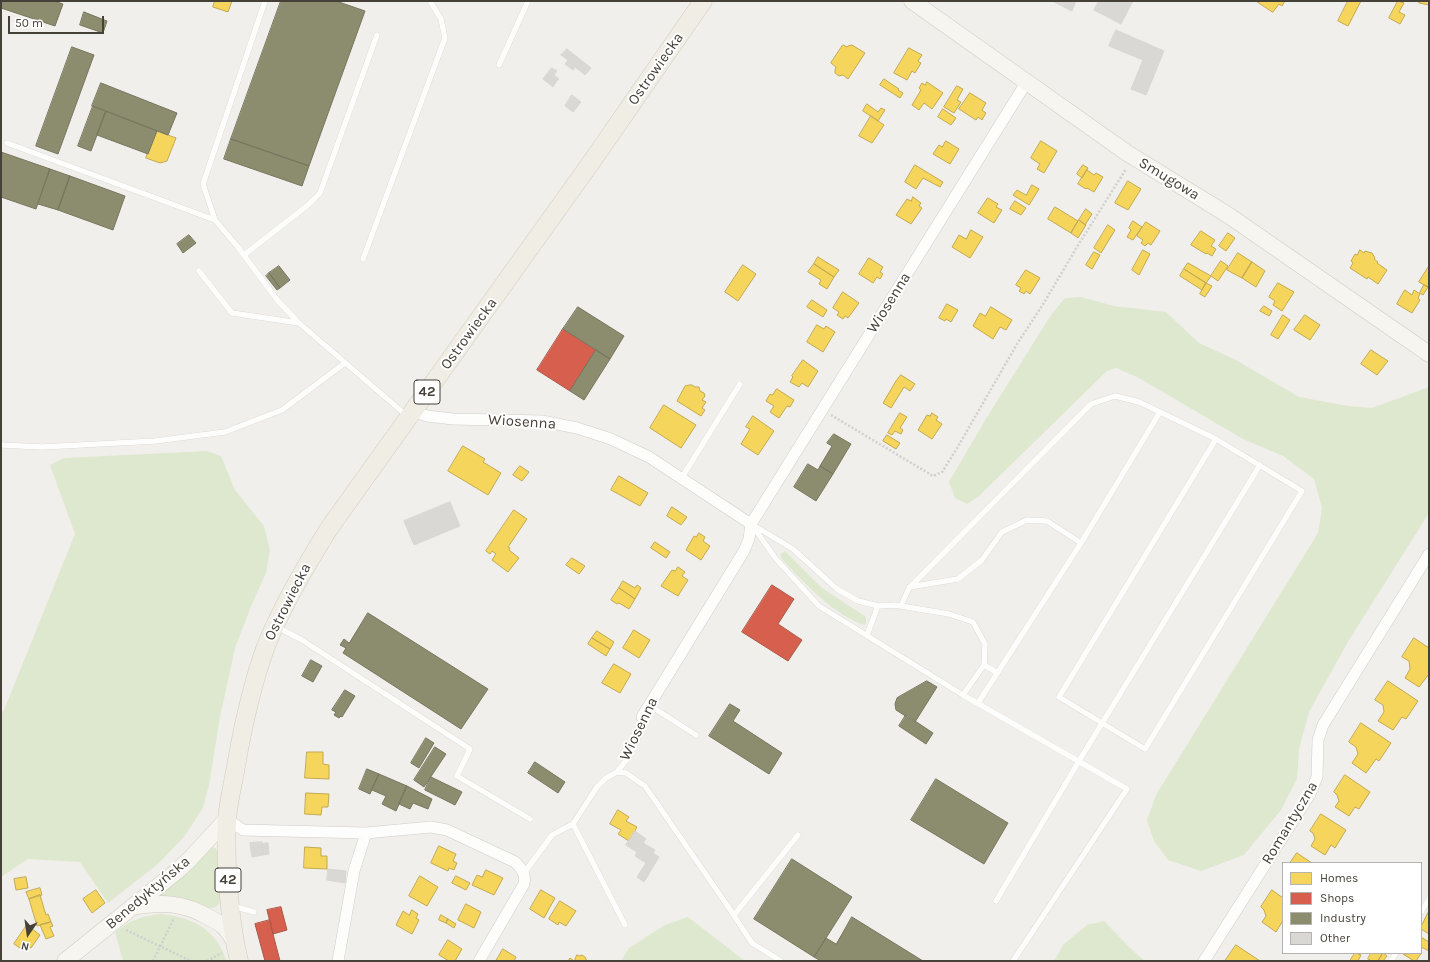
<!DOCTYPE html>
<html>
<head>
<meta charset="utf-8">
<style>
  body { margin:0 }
  #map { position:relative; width:1430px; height:962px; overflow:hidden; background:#f1efeb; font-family:Karla,sans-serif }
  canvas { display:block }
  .frame { position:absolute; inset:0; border:2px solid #454138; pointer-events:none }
  .legend { position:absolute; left:1282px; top:862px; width:140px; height:92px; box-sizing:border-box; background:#fff; border:1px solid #b5b3af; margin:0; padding:5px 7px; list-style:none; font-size:12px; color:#454138 }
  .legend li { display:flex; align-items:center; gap:8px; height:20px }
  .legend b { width:20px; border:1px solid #b5b3af }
  .north { position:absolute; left:8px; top:914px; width:40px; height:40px; -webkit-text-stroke:3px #fff; paint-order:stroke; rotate:193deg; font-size:11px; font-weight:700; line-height:16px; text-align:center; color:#454138 }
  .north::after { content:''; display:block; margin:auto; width:14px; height:18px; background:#454138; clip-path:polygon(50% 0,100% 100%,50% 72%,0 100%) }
  .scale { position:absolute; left:8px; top:16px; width:96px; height:18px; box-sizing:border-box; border:2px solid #454138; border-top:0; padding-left:5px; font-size:12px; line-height:14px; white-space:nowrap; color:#454138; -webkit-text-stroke:3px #fff; paint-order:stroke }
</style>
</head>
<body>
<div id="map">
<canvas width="1430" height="962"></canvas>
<div class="frame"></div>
<ul class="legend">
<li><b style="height:11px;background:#f6d55c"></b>Homes</li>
<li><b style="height:11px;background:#d6604d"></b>Shops</li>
<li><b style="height:11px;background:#8c8c6e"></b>Industry</li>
<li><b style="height:11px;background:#dad8d4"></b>Other</li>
</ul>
<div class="north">N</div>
<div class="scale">50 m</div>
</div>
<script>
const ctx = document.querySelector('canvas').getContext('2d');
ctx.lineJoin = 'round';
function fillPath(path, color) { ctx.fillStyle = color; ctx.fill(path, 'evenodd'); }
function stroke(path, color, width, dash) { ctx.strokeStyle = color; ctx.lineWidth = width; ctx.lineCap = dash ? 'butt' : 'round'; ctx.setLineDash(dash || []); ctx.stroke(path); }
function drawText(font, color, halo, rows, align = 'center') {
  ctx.font = font + ' Karla,sans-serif'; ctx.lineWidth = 4; ctx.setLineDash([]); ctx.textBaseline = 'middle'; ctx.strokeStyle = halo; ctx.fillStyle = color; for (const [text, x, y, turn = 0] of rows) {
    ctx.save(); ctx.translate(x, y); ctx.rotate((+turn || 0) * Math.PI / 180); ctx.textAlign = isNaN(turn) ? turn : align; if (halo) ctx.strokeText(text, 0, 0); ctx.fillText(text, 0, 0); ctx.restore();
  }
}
const green = new Path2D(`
  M1081,297L1114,306L1166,312L1199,343L1236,360L1299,397L1348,406L1372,408L1429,387V513L1349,640L1309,712L1299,749L1297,779L1281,810L1244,855L1201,871L1168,860L1154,841L1147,820L1156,795L1318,533L1322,508L1314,479L1283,456L1243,439L1139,378L1116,368L1107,371L979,496L967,504L955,498L949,482L984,422L1051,315L1065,298Z
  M207,451L221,456L235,490L264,526L270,550L266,573L252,604L235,648L220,717L209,785L203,808L184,837L158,864L108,903L80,862L28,859L1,877V713L4,710L75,534L50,465L64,458Z
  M785,551L822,588L866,617V622L865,625C836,617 802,581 782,559L780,554Z
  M211,847L215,848L218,851L221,901C212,917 194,901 182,898C173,896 165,897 156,897Z
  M160,914C191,917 216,928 226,960L123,961L115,932L130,922L143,917Z
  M688,917L745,961H621L629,948L665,925Z
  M1104,921L1132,950L1145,961H1054L1064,944L1087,925Z`);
const homes = new Path2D(`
  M215,1H232L228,12L213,7Z
  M1256,1H1285L1282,6L1279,4L1273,12Z
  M1348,1H1361L1348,26L1338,21Z
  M1398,1L1404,3L1399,12L1405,15L1400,24L1389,18Z
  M1420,1H1429V5L1419,3Z
  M843,45L847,47L848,46L852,45L865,53L848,79L843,75L839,76L835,73V70L836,67L831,63Z
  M909,48L922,55L918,61L921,63L915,73L912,71L907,80L894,73Z
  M884,79L899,89L898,90L903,93L900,98L880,85Z
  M927,82L943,93L932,109L924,103L919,110L912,105L921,90L919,88L922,83L925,85Z
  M957,86L963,89L957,100L961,102L954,113L944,107Z
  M970,93L986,103L982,110L986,113L982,120L978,117L976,120L959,109Z
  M867,104L878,112L881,108L885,110L878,121L863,111Z
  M943,109L956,118L951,125L938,117Z
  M871,116L884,125L872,143L859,136Z
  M157,131L176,138L167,161L160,163L146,158Z
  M946,141L959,149L950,164L933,154L939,145L942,147Z
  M1041,141L1057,151L1044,173L1037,169L1040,164L1031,158Z
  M915,165L943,182L940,187L923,178L916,189L905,182Z
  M1083,165L1088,168L1082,178L1077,174Z
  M1087,170L1094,175L1096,173L1103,177L1094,192L1087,188L1086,189L1078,184Z
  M1128,181L1141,189L1128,210L1115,203Z
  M1032,185L1039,189L1029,205L1013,195L1017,190L1026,195Z
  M913,197L921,203L919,206L922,208L911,224L896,215L907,199L911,201Z
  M988,198L998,204L996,207L1002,210L994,223L978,213Z
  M1015,201L1026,208L1021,215L1010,209Z
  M1055,207L1078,221L1071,233L1048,219Z
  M1086,209L1092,214L1085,225L1079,220Z
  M1079,220L1086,225L1078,238L1071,233Z
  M1133,221L1142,227L1133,240L1127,237L1131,230L1129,228Z
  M1146,222L1160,231L1151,245L1148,243L1145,246L1141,243L1143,240L1137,236Z
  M1108,225L1115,230L1101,253L1094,248Z
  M971,230L983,237L970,258L952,247L959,235L966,239Z
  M1201,231L1215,240L1211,246L1216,249L1212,256L1207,253L1206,254L1191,245Z
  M1228,233L1235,238L1226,251L1219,246Z
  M1143,250L1150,254L1139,275L1132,270Z
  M1360,250L1364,253L1365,251L1372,253L1375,258L1374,259L1378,262L1377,263L1387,270L1378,284L1368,277L1367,279L1350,268L1353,263L1351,261L1355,254L1357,255Z
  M1094,252L1100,255L1092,269L1086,265Z
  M1238,253L1252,262L1242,278L1227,270Z
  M818,257L839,270L834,277L814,264Z
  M869,258L883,267L880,272L883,274L880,279L877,277L873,283L859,274Z
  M1221,261L1228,266L1218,281L1211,276Z
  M1252,262L1265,271L1256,287L1242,278Z
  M1188,263L1211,276L1206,283L1184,269Z
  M814,264L834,277L827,289L819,284L821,280L808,272Z
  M743,265L756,274L738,301L725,292Z
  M1429,266V285L1428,287L1419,282Z
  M1184,269L1206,283L1202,290L1180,276Z
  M1026,270L1040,278L1030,294L1026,291L1024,294L1019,291L1021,288L1016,285Z
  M1206,283L1212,286L1205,297L1200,294Z
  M1278,283L1294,292L1282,311L1273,305L1275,301L1269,297Z
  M1424,285L1428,287L1423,295L1420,293Z
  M1405,290L1412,295L1414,290L1420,294L1418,298L1420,300L1412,313L1397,304Z
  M843,292L859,303L848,318L845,316L843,319L837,315L839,312L833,308Z
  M812,300L827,310L823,317L807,307Z
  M947,304L958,310L951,322L946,319L945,321L939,318Z
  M1264,306L1272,311L1269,316L1260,311Z
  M991,307L1012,320L1006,330L1000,327L993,339L973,326L980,313L985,316Z
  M1283,315L1290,320L1278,339L1271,335Z
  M1305,315L1320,325L1310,340L1294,330Z
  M817,325L824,329L826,326L835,332L823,352L807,342Z
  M1371,350L1388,361L1377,375L1361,364Z
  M803,360L818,371L808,387L802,383L799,387L790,382L793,377L792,376Z
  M901,375L915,384L910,391L904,387L891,408L883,403L896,381Z
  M692,385L695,387H699L700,391L704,393L705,396L702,400L706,402L702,408L705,410L701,416L677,401L685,386Z
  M777,389L794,400L790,407L787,406L779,418L770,412L774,406L766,401L770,394L772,395Z
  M664,405L696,425L681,448L650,428Z
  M900,413L907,417L900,428L903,430L901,434L895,431L892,435L888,433Z
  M932,413L938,417L936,420L942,424L932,439L918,430L927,415L930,416Z
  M753,416L774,431L758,455L741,444L750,429L746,427Z
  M887,435L900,443L896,449L883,441Z
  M463,446L485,459L483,462L501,473L488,495L448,471Z
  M520,466L529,472L522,481L513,475Z
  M619,476L648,493L640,506L611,490Z
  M672,507L687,517L681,525L667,516Z
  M514,510L527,519L508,547L510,548L509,550L519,558L508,572L492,560L496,554L492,551L490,554L486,551Z
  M699,533L705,537L703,541L710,546L701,560L686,550L694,536L696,537Z
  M655,542L670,552L666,558L651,548Z
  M572,558L585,566L579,574L566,565Z
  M678,567L685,572L682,576L688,580L678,596L661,586L672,570L675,571Z
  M623,581L635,588L637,585L641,588L635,599L619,588Z
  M619,588L635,599L629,609L619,603L617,604L611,600Z
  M634,630L650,640L639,658L623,648Z
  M597,631L614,642L610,649L592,638Z
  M592,638L610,649L606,656L588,644Z
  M1414,638L1429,648V674L1419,687L1405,678L1410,669L1409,661L1402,657Z
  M614,664L631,674L620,693L602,683Z
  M1388,681L1418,701L1406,719L1402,717L1393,730L1378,721L1384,712L1383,705L1375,700Z
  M1361,723L1391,743L1379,761L1376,759L1366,773L1352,763L1358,754L1356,747L1349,742Z
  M307,752H323V764L329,765V779L305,778Z
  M1345,775L1370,792L1359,809L1355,807L1349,816L1335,807L1339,801L1337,795L1334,792Z
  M306,793L329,794L328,807H322L321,815L305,814Z
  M618,810L629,817L626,821L637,827L629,841L618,834L621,830L610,824Z
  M1321,814L1346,830L1335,848L1331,845L1325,855L1311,846L1315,839L1313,833L1310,831Z
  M439,846L456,854L453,861L457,863L454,870L449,868L448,871L431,863Z
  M305,847L321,848V856H327V869L304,868Z
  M1297,853L1312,863H1290Z
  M486,870L503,878L494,895L472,885L477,875L482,877Z
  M420,876L438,887L427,906L409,896Z
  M456,876L470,883L466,890L452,883Z
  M26,877L28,888L16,890L14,879Z
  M40,888L42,895L29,899L26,892Z
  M96,890L105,903L92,913L83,899Z
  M541,890L555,898L544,918L530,909Z
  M1272,890L1283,898V922H1282L1276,932L1262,922L1266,916L1264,910L1261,907Z
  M40,895L46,915L48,914L51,922L37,926L29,899Z
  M560,901L576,911L566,926L559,922L558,925L549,919Z
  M466,904L481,912L474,928L458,920Z
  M412,910L418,914L416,918L419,920L412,934L396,925L403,911L409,915Z
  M1428,913L1429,914V934L1421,929V923L1422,924Z
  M441,915L448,919L446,923L439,920Z
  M448,919L456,924L454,928L446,923Z
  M51,922L53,926L50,927L54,936L46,939L40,925Z
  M27,925L40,935L31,948L24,943L20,948L14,944Z
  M1421,937L1429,942V951L1421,947Z
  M448,940L462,949L455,961H449L439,955Z
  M1236,945L1260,961H1225Z
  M503,949L516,957L514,961H496Z
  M1421,951L1422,952L1416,961H1414L1403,954L1421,953Z
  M1355,953L1361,955L1358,961H1350Z
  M1371,953H1383L1378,961H1372L1368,959Z
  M1383,953L1387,956L1383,961H1378Z
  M577,955L579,956L582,955L585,957L587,961H568L570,958L574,961Z`);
const shops = new Path2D(`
  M563,329L596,350L570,391L537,370Z
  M772,585L794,599L778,624L802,640L788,661L742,632Z
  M281,907L287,930L273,934L267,910Z
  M270,920L273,934L280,961H265L255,924Z`);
const industry = new Path2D(`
  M1,1H54L63,4L55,26L1,8Z
  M281,1H336L365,11L309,166L231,139Z
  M84,12L107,21L103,33L80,25Z
  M72,47L94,55L58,154L36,146Z
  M101,83L177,113L168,135L92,106Z
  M93,106L106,111L91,151L78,146Z
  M106,111L157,131L148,154L97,135Z
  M231,139L309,166L302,186L224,159Z
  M1,152L50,169L36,209L1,197Z
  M50,169L70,176L58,210L38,204Z
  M70,176L125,196L113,230L58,210Z
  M189,235L196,243L183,253L177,244Z
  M279,266L290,280L280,288L269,273Z
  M269,273L280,288L277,290L266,276Z
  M578,307L624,336L610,359L563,329Z
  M596,350L610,359L584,400L570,391Z
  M834,434L851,444L833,474L820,466L832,446L827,443Z
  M808,464L818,470L820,466L833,474L816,501L794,487Z
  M368,613L488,689L461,729L343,653L346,648L340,645L344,639L349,643Z
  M311,660L322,666L313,682L302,676Z
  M927,681L937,687L915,722L896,710L895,704L897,698Z
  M345,690L355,696L342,717L341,716L339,718L334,715L336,712L332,710Z
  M730,704L740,710L733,721L782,753L769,774L709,736Z
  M906,715L933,733L926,744L899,726Z
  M426,738L434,743L419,768L411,763Z
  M435,747L446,754L424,787L414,780Z
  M535,762L565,782L558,793L528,773Z
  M367,769L379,774L370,794L359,789Z
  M379,774L407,786L396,811L382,804L386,796L372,790Z
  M431,777L462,792L455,805L425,790Z
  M936,779L1008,823L984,864L911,820Z
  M407,786L432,799L428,809L413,803L410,809L399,804Z
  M792,859L852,897L814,957L754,919Z
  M852,917L923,961H821L814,957L826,938L836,944Z`);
const building = new Path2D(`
  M1054,1H1076L1072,11L1054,2Z
  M1099,1H1133L1121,24L1094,10Z
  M1116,30L1164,51L1146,95L1131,89L1143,60L1109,46Z
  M567,49L591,68L585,75L575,67L573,70L565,64L568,60L561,55Z
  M552,68L557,71L554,75L559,79L556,82L547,74Z
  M547,74L556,82L553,87L543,79Z
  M572,95L581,102L573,112L565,106Z
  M450,502L460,526L414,545L404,521Z
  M635,831L646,839L643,843L655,850L653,853L659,857L644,882L637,877L646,863L635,856L637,852L626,845Z
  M262,842L263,855L252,857L250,843Z
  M268,843L269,854L263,855L262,844Z
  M328,869L346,871L345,883L327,880Z`);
const path = new Path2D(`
  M831,415L933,476L942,472L956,450L1017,344L1042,306L1077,247L1126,169
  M126,930L191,961
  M153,961L174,918
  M207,961L222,953`);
const lane = new Path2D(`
  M265,1L203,184L215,220L237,246L278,301L299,323L406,415
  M499,65L528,1
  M7,143L215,220
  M244,255L308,205L320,193L377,35
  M363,259L445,38L441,19L430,1
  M199,271L232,313L299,323
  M1,445L42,447L155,441L225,432L282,410L345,363
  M681,479L740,384
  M752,525L776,559L819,606L963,695L1127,789L1013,961
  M753,525L793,549L837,589L858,601L878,606L895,605L949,614L973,622L985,644L984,665L963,695
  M909,587L958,579L982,560L1002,532L1027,520L1047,521L1081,543
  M901,606L909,588L1091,404L1115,396L1139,402L1216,439L1302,491L1145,749L1059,697L1216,439
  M277,627L302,640L470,749L457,776L530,819
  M867,635L878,606
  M984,665L998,673
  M978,703L1081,543L1160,412
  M649,705L696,735
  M617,772L626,773L645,786L729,908L752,943L781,961
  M573,824L625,925
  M524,873L552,835L573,824L597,787L606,778L617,772L628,758L639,735L642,717
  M996,901L1079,761L1260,465
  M233,906L254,912
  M1421,912L1429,899
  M734,915L798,835
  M1391,961L1396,953`);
const street = new Path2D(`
  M413,411L427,416L453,419L542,421L577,428L611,439L649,457L751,524
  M642,717L744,551L749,539L751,524L1026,83
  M227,819L243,830L366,833L354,871L338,961
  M366,833L431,827L447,830L515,862C522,869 526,874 524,884L479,961
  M1204,961L1310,794L1317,777L1318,740L1323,725L1429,554`);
const secondary = new Path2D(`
  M912,1L1127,153L1228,215L1429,354
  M132,907C162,902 183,902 210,918C214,920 220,923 223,926C228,930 231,936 234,941
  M65,961L176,872L189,860L227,819`);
const primary = new Path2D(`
  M239,961C229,919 225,863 227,820C228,804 232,788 235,772C242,730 251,687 266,646C283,604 306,565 330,527L590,164L703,1`);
const shields = [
  [427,392,26],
  [228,880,26]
];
const shieldNames = [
  ["42",427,392],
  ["42",228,880]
];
const streetNames = [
  ["Ostrowiecka",656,69,-55],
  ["Smugowa",1169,179,31],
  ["Wiosenna",889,303,-58],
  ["Ostrowiecka",469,334,-54],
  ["Wiosenna",522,422,4],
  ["Ostrowiecka",288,602,-63],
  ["Wiosenna",639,729,-64],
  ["Romantyczna",1290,823,-59],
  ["Benedyktyńska",148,893,-40]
];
fillPath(green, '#dde8ce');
fillPath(homes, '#f6d55c');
stroke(homes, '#c1a951', 1);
fillPath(shops, '#d6604d');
stroke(shops, '#aa5747', 1);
fillPath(industry, '#8c8c6e');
stroke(industry, '#77765e', 1);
fillPath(building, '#dad8d4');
stroke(building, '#d9d6d1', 1);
stroke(lane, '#cecdc9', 6);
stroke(street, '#cecdc9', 12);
stroke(secondary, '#cfccc3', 17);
stroke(primary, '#d1cbbb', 19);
stroke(path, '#d1cfcc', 2.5, [2, 2]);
stroke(lane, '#fdfdfc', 5.5);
stroke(street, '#fdfdfc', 11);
stroke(secondary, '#f6f5f0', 16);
stroke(primary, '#f0ede5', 18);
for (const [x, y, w] of shields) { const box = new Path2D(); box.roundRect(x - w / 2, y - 12, w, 24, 3); ctx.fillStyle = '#fff'; ctx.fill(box); stroke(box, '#454138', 1); }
drawText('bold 14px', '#454138', null, shieldNames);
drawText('15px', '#454138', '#fff', streetNames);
</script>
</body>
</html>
